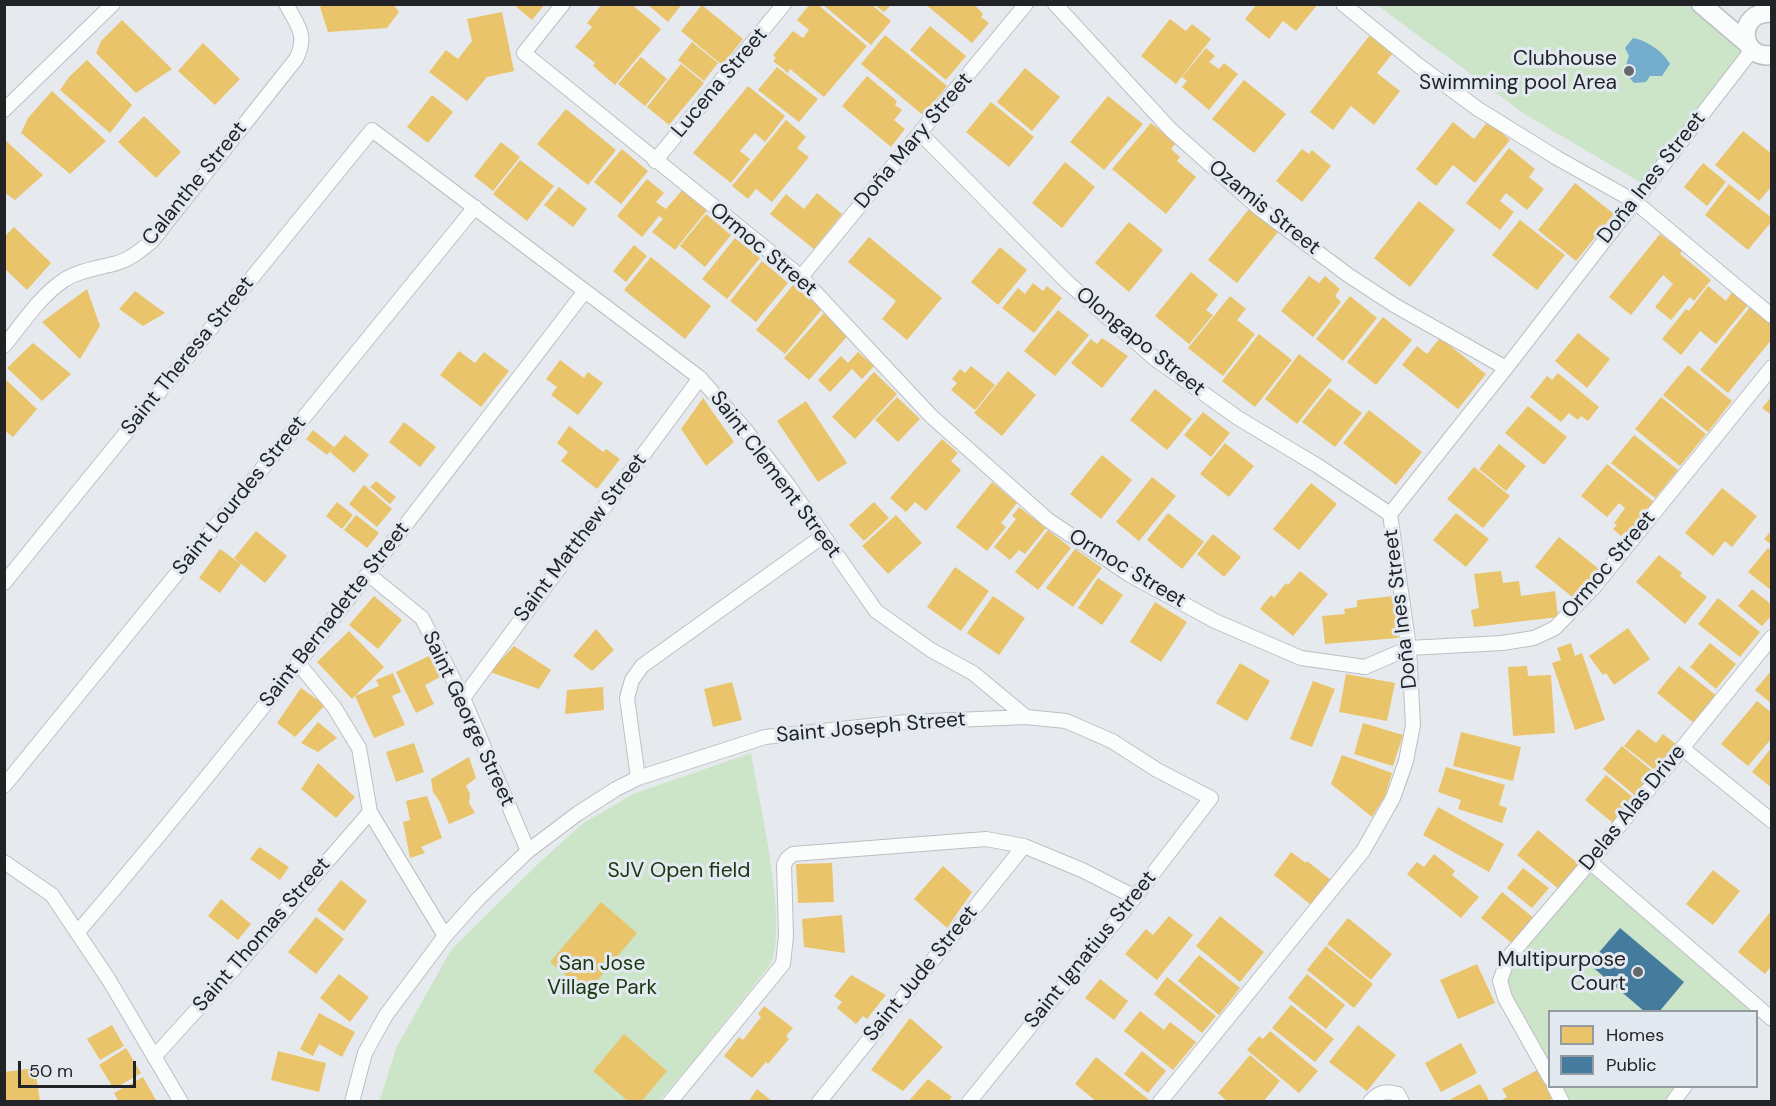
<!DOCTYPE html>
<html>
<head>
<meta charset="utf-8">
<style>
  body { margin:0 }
  #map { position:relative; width:1776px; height:1106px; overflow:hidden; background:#e6eaee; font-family:"DM Sans",sans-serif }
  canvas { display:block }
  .frame { position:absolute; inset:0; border:6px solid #212326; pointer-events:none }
  .legend { position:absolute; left:1548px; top:1010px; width:210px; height:78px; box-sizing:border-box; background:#e3e9f1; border:2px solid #959aa0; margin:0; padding:8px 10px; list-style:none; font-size:18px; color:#212326 }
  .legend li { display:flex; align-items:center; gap:12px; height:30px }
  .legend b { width:30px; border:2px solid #959aa0 }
  .scale { position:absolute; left:18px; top:1061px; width:118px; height:27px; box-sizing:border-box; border:3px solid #212326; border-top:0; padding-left:8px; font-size:18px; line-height:21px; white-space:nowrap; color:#212326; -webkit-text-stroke:4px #e3e9f1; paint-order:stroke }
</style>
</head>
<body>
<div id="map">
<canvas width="1776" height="1106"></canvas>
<div class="frame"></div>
<ul class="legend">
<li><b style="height:16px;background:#e9c46a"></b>Homes</li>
<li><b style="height:16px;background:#457b9d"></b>Public</li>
</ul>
<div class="scale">50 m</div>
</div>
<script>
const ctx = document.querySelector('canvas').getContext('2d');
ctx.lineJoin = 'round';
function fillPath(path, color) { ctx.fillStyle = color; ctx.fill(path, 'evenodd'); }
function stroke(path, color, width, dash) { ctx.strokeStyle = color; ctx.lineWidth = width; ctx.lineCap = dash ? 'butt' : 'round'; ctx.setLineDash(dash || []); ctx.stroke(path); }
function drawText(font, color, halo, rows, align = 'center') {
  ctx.font = font + ' "DM Sans",sans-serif'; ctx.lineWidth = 6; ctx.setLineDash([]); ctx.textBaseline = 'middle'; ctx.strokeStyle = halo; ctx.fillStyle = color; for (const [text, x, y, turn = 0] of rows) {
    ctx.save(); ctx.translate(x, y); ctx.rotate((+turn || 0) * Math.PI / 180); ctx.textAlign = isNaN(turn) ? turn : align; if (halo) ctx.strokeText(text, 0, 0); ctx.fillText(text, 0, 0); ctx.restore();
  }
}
const green = new Path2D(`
  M1377,5H1708L1752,57L1648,187L1526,115Z
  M751,753C758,798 790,929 770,965L691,1064L659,1101L379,1102L397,1046L451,950L539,863L582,824L633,794Z
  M1587,866L1751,1005L1746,1012H1550L1549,1075L1503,980L1506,962Z
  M1556,1087H1685L1673,1102L1564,1101Z`);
const water = new Path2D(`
  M1633,38C1646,40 1664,52 1670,64L1662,76H1650L1646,82L1634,83C1626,74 1624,68 1629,56L1625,48Z`);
const homes = new Path2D(`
  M325,4H393L399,12L387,28L328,32L320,7Z
  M513,4H545L532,20Z
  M602,4H631L661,29L615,85L593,66L595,63L575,47L592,27L587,23Z
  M647,4H682L668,22Z
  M810,4H817L867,46L824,97L790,69L788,73L773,61L776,58L773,55L793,31L803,38L809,30L797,20Z
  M822,4H871L891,21L871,45Z
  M925,4H974L983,14L981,17L989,23L972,43Z
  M1257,4H1318L1296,31L1283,21L1269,39L1245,19Z
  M702,5L743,39L722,65L681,31Z
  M875,5H891L884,12Z
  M502,12L514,71L487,77L467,101L429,72L446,50L458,59L472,41L467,19Z
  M1170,19L1186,31L1192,24L1211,39L1176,84L1141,56Z
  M122,20L172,69L136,93L96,53L101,41Z
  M930,26L966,56L946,80L910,50Z
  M885,35L947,86L923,115L861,64Z
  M1370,35L1393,53L1377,73L1400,91L1374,125L1351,106L1333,130L1310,112Z
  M692,42L718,63L704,81L678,60Z
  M203,43L240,79L215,105L178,71Z
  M1206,48L1215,56L1209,62L1219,69L1224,63L1238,74L1209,110L1182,87L1187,81L1182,77Z
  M641,57L667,79L645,106L618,84Z
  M87,60L132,105L110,133L60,90L69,77Z
  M681,64L704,83L669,125L647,107Z
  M777,67L818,99L799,122L758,90Z
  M1025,68L1060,97L1032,131L997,102Z
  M867,76L897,101L895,105L902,110L894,120L905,129L891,147L842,106Z
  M1244,80L1286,114L1254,153L1212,119Z
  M748,86L785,116L765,142L755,133L740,151L750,159L731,183L693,153Z
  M52,91L106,141L70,174L21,133L28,118Z
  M432,95L453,112L428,143L407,127Z
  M1108,96L1143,124L1104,170L1070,142Z
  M991,102L1034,137L1009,167L966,132Z
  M566,109L616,150L588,185L537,144Z
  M144,116L181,152L156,178L118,142Z
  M786,120L806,137L797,148L809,157L772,202L756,189L748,199L732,186Z
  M1488,121L1510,140L1475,183L1453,165L1436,186L1416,169L1453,122L1474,139Z
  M1151,123L1176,143L1171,149L1180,157L1177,161L1196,177L1166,214L1112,169Z
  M1743,131L1772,154V186L1759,201L1715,165Z
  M4,139L43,175L15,200L4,192Z
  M501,142L520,157L493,191L474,176Z
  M1509,148L1535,169L1529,177L1544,189L1527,210L1506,193L1500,201L1514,212L1500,230L1466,203Z
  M622,149L648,171L621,204L594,182Z
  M1302,149L1309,154L1312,150L1331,166L1302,202L1276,181Z
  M520,160L554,186L527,221L493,194Z
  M1065,162L1095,187L1062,228L1032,203Z
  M1703,163L1726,182L1707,206L1684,187Z
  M647,179L664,193L656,202L666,209L683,189L708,209L675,250L652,232L663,219L659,216L642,237L617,216Z
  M1575,183L1614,214L1576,261L1538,230Z
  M1729,184L1772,218V221L1748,250L1705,215Z
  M559,187L587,209L573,227L544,205Z
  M817,193L842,214L814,249L770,214L786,194L804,209Z
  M1419,201L1455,230L1410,287L1374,258Z
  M1249,209L1278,232L1237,283L1208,260Z
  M706,214L731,235L705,267L680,246Z
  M1520,220L1565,255L1537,290L1492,255Z
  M1129,222L1163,250L1129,292L1095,263Z
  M14,227L51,263L27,290L4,268V237Z
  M1660,234L1682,251L1680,254L1711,280L1694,301L1690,297L1671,320L1655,307L1673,284L1663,275L1631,315L1609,297Z
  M869,237L942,298L907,340L882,319L896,301L848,262Z
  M735,238L760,258L727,299L702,279Z
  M634,245L647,256L626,282L613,271Z
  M1000,247L1027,270L998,305L971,282Z
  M651,257L711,306L685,339L624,290Z
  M762,261L788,283L756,322L730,301Z
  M1191,272L1218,295L1206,310L1213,315L1189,344L1155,316Z
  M1309,276L1319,283L1325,276L1340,289L1335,296L1341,302L1313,337L1281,311Z
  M1033,283L1043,291L1047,286L1062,298L1034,333L1002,308L1018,288L1025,294Z
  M793,285L822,309L785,354L756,330Z
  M1708,286L1726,301L1732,292L1748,305L1716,344L1700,331L1681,355L1662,339L1686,309L1689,311Z
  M87,289L100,326L80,359L42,322Z
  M135,291L165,313L143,326L119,309Z
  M1230,296L1246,309L1237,320L1255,334L1223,376L1188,348Z
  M1350,296L1377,318L1343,361L1316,339Z
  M1750,307L1772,324V339L1728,393L1700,370Z
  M1058,310L1089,335L1055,376L1024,351Z
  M824,313L849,334L809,380L784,358Z
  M1383,317L1412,340L1376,385L1347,362Z
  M1578,333L1610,359L1587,388L1555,361Z
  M1259,334L1292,360L1255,407L1222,381Z
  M1102,338L1128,356L1102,388L1071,363L1091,339L1097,344Z
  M1440,338L1486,374L1458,409L1402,365L1417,346L1427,354Z
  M33,343L71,374L42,401L7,368Z
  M459,351L475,363L484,352L509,371L481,407L440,375Z
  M858,352L874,366L862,379L852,369L830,392L818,380L841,356L848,363Z
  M1299,354L1332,380L1297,424L1265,399Z
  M560,360L584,378L588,372L603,383L578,415L551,395L557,387L546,379Z
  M1688,365L1732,401L1708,432L1663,395Z
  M971,366L995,385L975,410L951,390L957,383L952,379L960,369L965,373Z
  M1008,371L1036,395L1002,436L974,413Z
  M874,372L897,394L855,439L832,417Z
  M1558,373L1599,407L1588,421L1581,416L1578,420L1569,413L1561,422L1530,397L1547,376L1552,380Z
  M4,378L37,409L13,437L4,430Z
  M1329,388L1362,413L1335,447L1302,422Z
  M1155,389L1192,419L1167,450L1130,420Z
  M1772,396V415L1762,408Z
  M897,397L920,419L898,442L875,420Z
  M1661,397L1706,434L1680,466L1635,429Z
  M703,398L734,442L706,466L681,429Z
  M806,401L847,463L818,482L777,421Z
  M1528,406L1567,437L1544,465L1505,433Z
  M1369,410L1422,452L1396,485L1343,443Z
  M1203,412L1230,433L1211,457L1184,435Z
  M404,422L436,447L420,467L389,442Z
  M569,426L603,452L606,449L620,459L597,489L561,461L568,452L557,443Z
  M313,430L334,447L327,455L306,439Z
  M345,435L369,455L354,473L330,452Z
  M1634,435L1678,470L1655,498L1611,463Z
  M942,439L958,453L951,461L961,470L926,511L915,502L906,512L890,498Z
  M1225,443L1254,466L1229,497L1200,474Z
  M1499,444L1526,466L1506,491L1479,469Z
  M1102,455L1132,480L1101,519L1070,494Z
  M1607,464L1654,502L1628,534L1625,532L1621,536L1613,529L1617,525L1614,523L1625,508L1619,503L1607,517L1581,496Z
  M1474,467L1510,496L1483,528L1447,499Z
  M1152,477L1176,496L1139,541L1116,522Z
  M376,481L396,497L390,504L370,487Z
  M992,482L1017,503L1001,523L1006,527L987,551L956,527Z
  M1311,483L1337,504L1299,550L1273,529Z
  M364,485L392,509L377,527L349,504Z
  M1722,488L1757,516L1732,547L1725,541L1713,556L1685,533Z
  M337,502L353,515L342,529L326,516Z
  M874,502L889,518L864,541L849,525Z
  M1019,507L1046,528L1025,554L1019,550L1010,560L994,547L1016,519L1012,516Z
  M1168,513L1204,542L1182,569L1147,540Z
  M1456,513L1489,539L1466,567L1433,540Z
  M356,515L379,533L367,548L344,530Z
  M896,515L922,543L888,574L862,546Z
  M1048,530L1071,548L1038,590L1015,572Z
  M1772,530V545L1764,539Z
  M256,531L287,556L265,583L234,558Z
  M1213,534L1241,557L1224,577L1197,554Z
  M1559,537L1599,569L1575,599L1535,567Z
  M1768,548L1772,551V591L1748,572Z
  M220,549L241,564L220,593L199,578Z
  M1075,549L1102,568L1073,607L1046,588Z
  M1659,555L1682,573L1680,576L1707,597L1685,624L1636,582Z
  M955,567L989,591L961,631L927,607Z
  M1300,571L1328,594L1293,636L1260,609L1271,595L1274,598L1286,583L1288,585Z
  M1501,571L1503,583L1519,581L1521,596L1555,591L1558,617L1474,627L1471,610L1479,608L1474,574Z
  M1098,578L1123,595L1102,625L1078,608Z
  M1752,589L1772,605V615L1762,626L1738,606Z
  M374,596L402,620L378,649L349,625Z
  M993,596L1025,618L999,655L967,633Z
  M1394,596L1398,638L1325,644L1322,616L1345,614L1344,609L1357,607V600Z
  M1718,598L1760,632L1740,657L1698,624Z
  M1155,602L1187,622L1161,662L1130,642Z
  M1628,628L1650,659L1614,685L1606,673L1603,675L1589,656Z
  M596,629L614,650L592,671L573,656Z
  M349,631L384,667L352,699L317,662Z
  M1571,643L1575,656L1582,653L1605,720L1575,730L1552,663L1561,660L1557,648Z
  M1710,643L1736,664L1716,689L1690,667Z
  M514,646L551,670L539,689L490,672Z
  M429,656L440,677L425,685L434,704L416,713L396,672Z
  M1240,663L1270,681L1247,721L1216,703Z
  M1527,666L1528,676L1551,675L1555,733L1513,736L1508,667Z
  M1679,666L1717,696L1695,724L1657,693Z
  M1772,670V704L1755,690Z
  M393,673L401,692L392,696L405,725L374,738L355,696L379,686L376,680Z
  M1346,674L1395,683L1387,721L1339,712Z
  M1313,681L1335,689L1312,747L1290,739Z
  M732,682L742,720L713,727L704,689Z
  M603,687L604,710L565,714L567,690Z
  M301,688L325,705L295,737L277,723Z
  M1757,701L1772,713V738L1748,766L1721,744Z
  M318,722L337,738L318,752L301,743Z
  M1363,723L1403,735L1393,766L1354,754Z
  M1638,729L1656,743L1663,734L1677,745L1656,771L1624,746Z
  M1461,732L1521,747L1513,781L1453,766Z
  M414,743L424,772L396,782L386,752Z
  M1622,746L1656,774L1637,797L1603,769Z
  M1772,747V788L1752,772Z
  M1342,755L1392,773L1385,796L1372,817L1331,784Z
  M469,757L476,778L466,786L470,794L469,803L475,813L449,824L440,802L433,792L431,779Z
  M318,763L355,797L336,818L301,789Z
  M1446,767L1505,785L1499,805L1507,808L1502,823L1458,809L1461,800L1438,792Z
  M1606,775L1634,798L1613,823L1585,800Z
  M427,796L442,838L421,847L425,853L410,858L403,822L410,820L406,801Z
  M1438,807L1504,844L1489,872L1423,835Z
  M1538,830L1580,865L1560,890L1517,855Z
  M259,847L289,867L280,880L250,859Z
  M1291,852L1306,863L1307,861L1331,880L1311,905L1274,875Z
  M1434,854L1455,871L1452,875L1479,897L1461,918L1407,874L1417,862L1424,867Z
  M832,863L834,902L798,903L796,864Z
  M943,866L972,892L947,928L914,899Z
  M1523,868L1549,888L1532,908L1507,888Z
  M1713,870L1740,891L1713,925L1686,904Z
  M341,880L367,901L344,931L317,910Z
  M1502,892L1535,919L1514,945L1481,918Z
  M221,899L251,924L238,940L208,916Z
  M601,902L637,933L587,993L550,962Z
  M1772,910V965L1765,974L1738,952Z
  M842,915L845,953L804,947L802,919Z
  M1169,916L1193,935L1157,980L1125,954L1146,929L1153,935Z
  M1220,916L1264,952L1240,982L1196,946Z
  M316,917L344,939L316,974L288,952Z
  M1348,918L1392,954L1371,980L1327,944Z
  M1326,946L1373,984L1354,1008L1307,970Z
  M1199,955L1240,988L1219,1015L1178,981Z
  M1477,964L1495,1003L1458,1019L1440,980Z
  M339,974L369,997L350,1022L320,998Z
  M1307,974L1345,1005L1326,1029L1288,998Z
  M851,975L886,995L867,1019L863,1016L856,1024L837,1008L842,1002L834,996Z
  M1167,977L1216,1016L1202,1033L1154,994Z
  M1100,979L1128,1001L1114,1020L1085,998Z
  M1291,1005L1334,1039L1315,1062L1272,1028Z
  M764,1006L793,1028L786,1036L789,1039L768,1064L766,1062L752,1078L724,1056L739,1037L743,1040L761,1017L758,1014Z
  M1140,1011L1164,1030L1170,1022L1196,1042L1173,1070L1124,1031Z
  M319,1013L355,1032L342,1057L319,1044L313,1056L300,1049Z
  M910,1018L943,1047L903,1091L871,1070Z
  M112,1025L124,1046L100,1060L87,1039Z
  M1358,1025L1396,1055L1367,1091L1329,1062Z
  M1270,1031L1318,1071L1299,1093L1247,1050L1259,1036L1263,1039Z
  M624,1034L667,1071L641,1102H629L593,1071Z
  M1461,1043L1477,1073L1441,1092L1425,1063Z
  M126,1048L141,1073L114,1089L99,1065Z
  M278,1051L326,1063L319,1092L271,1080Z
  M1142,1051L1166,1071L1148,1093L1124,1074Z
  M1250,1055L1280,1081L1263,1102L1249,1100L1248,1102H1228L1218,1093Z
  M1096,1057L1149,1100L1148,1102H1097L1075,1084Z
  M35,1068L40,1102H4V1072Z
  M1541,1068L1557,1096L1546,1102H1498L1507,1097L1502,1089Z
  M143,1077L157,1102H119L114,1093Z
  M928,1079L952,1097L948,1102H908Z
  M1480,1084L1490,1102H1452L1451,1099Z
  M757,1089L773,1102H748Z`);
const public = new Path2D(`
  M1620,928L1684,982L1659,1012H1645L1589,964Z`);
const street = new Path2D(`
  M563,4L524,53L801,277L931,416L1048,520L1130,575L1215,621L1301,658L1365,667L1409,648L1502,643L1534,638L1555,628L1594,587L1772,367
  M1055,4L1171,130L1260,209L1348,275L1394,305L1506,368
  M1343,4L1418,65L1478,109L1557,158L1634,201L1772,316
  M4,110L113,4
  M920,133L1067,282L1154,358L1238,418L1318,466L1390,514
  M655,161L784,4
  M801,277L1026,4
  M4,346C22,324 40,296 64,280C80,270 99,268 117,263C131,259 141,250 152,241L296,59C308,36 298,26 286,4
  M368,574L422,618L463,698L528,851
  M4,583L372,130L700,378L744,428L788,485L876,611L931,650L973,673L1026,717
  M298,663L334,707L359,748L370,812L445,936
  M463,698L700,378
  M1682,748L1772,821
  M638,778L627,698L632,680L642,666L823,536
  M4,786L475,207
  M4,862L52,895L109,980L181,1102
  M1590,862L1772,1019
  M77,933C254,726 419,508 585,291
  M154,1057L241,961L370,812
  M1550,1078L1505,998L1500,981L1508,958L1590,862L1772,637
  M1554,1086L1562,1102
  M352,1102L365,1053L386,1015L445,936L479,898L528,851L577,814L616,789L638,778L765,737L907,722L1026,717L1066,721L1112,741L1157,770L1211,798L1135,897L969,1102
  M670,1102L783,964L786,936L784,865L787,859L793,854L986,839L1024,846L1082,870L1135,897
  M819,1102L1024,846
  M1160,1102L1363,851L1393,798L1406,761L1413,725L1409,648L1390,514L1506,368L1752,50
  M1370,1102C1379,1091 1386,1091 1398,1094L1402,1102
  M1673,1102L1685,1086`);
const secondary = new Path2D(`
  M1701,4L1748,44
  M1772,13C1736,10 1738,60 1772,55`);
const markers = [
  [1629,71,6,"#66696c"],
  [1638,972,6,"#66696c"]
];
const poiNames = [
  ["Clubhouse",1617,59],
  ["Swimming pool Area",1617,83],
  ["Multipurpose",1626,960],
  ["Court",1626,984]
];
const streetNames = [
  ["Lucena Street",720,83,-50],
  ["Doña Mary Street",914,141,-50],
  ["Doña Ines Street",1652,178,-52],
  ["Calanthe Street",195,184,-51],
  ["Ozamis Street",1264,208,39],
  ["Ormoc Street",763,250,40],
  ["Olongapo Street",1140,342,39],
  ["Saint Theresa Street",188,356,-51],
  ["Saint Clement Street",775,475,53],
  ["Saint Lourdes Street",240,496,-51],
  ["Saint Matthew Street",581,538,-53],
  ["Ormoc Street",1609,565,-50],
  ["Ormoc Street",1127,569,31],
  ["Doña Ines Street",1401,609,-97],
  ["Saint Bernadette Street",335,615,-52],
  ["Saint George Street",468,719,65],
  ["Saint Joseph Street",871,728,-5],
  ["Delas Alas Drive",1633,808,-51],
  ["Saint Thomas Street",262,935,-49],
  ["Saint Ignatius Street",1091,950,-51],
  ["Saint Jude Street",921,974,-51]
];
const parkNames = [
  ["SJV Open field",679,871],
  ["San Jose",602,964],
  ["Village Park",602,988]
];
fillPath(green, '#cce5c8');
fillPath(water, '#75adcc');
fillPath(homes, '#e9c46a');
fillPath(public, '#457b9d');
stroke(street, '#bcbfc2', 16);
stroke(secondary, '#bcbfc2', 21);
stroke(street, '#fbfcfc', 14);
stroke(secondary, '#fbfcfc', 18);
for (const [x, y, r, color] of markers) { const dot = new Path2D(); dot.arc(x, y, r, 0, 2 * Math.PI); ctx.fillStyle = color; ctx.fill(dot); stroke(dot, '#e3e9f1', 2); }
drawText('21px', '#212326', '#e3e9f1', poiNames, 'right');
drawText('21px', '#212326', '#e3e9f1', streetNames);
drawText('21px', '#18370c', '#e3e9f1', parkNames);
</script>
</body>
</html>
